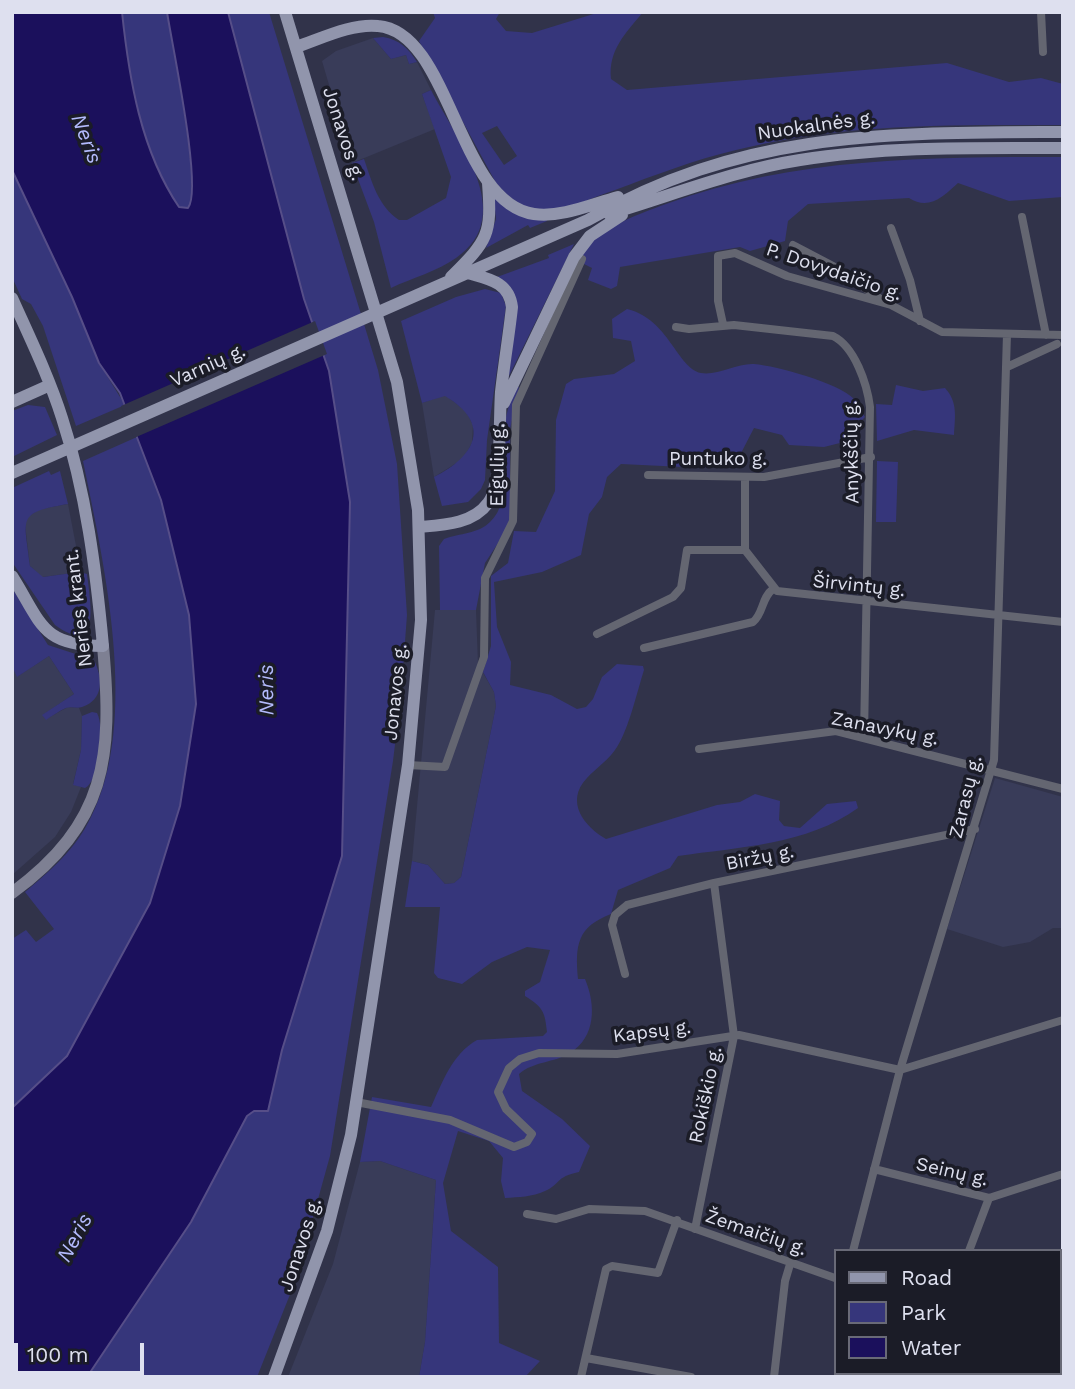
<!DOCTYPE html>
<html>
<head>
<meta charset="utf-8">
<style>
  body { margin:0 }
  #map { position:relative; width:1075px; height:1389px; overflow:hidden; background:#31334a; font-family:"Work Sans",sans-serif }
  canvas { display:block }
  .frame { position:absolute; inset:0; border:14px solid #dee0ef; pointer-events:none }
  .legend { position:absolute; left:834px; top:1249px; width:228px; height:126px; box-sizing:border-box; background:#1b1c27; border:2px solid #696a77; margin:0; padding:9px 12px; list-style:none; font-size:21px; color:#dee0ef }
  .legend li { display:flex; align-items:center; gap:14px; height:35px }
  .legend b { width:35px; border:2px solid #696a77 }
  .scale { position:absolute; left:14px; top:1343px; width:130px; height:32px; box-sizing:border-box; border:4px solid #dee0ef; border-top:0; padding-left:9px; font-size:21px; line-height:24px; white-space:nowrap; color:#dee0ef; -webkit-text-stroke:5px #1b1c27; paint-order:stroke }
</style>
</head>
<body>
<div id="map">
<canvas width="1075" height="1389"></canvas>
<div class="frame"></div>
<ul class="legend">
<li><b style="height:9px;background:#9195ac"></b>Road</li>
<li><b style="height:19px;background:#36367b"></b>Park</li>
<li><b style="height:19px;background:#1b105c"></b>Water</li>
</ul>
<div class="scale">100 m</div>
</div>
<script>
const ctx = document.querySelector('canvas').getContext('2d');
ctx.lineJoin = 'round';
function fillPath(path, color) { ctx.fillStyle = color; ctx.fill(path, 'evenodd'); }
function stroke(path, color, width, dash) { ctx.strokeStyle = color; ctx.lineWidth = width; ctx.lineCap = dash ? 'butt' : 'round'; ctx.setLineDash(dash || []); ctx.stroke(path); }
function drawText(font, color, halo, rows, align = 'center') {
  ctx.font = font + ' "Work Sans",sans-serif'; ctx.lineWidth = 7; ctx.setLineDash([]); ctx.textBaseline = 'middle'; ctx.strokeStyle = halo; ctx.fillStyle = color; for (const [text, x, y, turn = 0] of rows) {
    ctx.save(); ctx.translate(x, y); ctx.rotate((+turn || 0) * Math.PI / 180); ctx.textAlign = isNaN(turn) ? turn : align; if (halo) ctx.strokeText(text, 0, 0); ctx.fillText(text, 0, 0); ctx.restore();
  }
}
const built = new Path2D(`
  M373,38L391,59L406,55L409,64L417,62L431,90L422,94L435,129L352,163L322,61L336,51Z
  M445,395L466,411L473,425L472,443L463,459L434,477L422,403Z
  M68,504L81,572L42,577L30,566L25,524L27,517L40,509Z
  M435,610H476L478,664L494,692L496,706L461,877L454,883L445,884L428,865L412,861Z
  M49,656L74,694L43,715L46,719L68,707L79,708L82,716L81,750L73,784L81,787L71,812L55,837L12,875V666L18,676Z
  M995,778L1063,797V928H1053L1030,942L1003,947L947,929Z
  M380,1161L436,1180L425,1342L419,1377H288L333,1264L360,1162Z`);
const green = new Path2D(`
  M122,12H167C172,44 202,190 188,208L179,207C141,151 129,79 122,12Z
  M228,12H269L378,370L397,464L407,615L401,695L393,761L330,1156L295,1282L257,1377H87L191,1222L247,1116L254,1111H268L282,1050L342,856L350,502L329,371L304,299Z
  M433,12H500L496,19L506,31L532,33L600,12H643C626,33 608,50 611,79L627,90L947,63L1009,82L1041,78L1063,84V125C952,125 844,123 736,150C694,160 655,175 615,190C594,197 571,208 550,212C528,215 509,198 496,183L419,41L435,18ZM497,126L517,156L504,165L482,133Z
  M383,37C400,40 408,48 417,62L409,64L406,55L391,59L373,38Z
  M431,90C456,139 519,215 456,258C438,271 412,278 391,288L374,222L352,163L364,159C372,182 378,206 399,220H407L446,198L451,177L422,94Z
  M1063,157V197L1009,201L958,183C944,196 929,211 909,198L808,204L788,221L785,241L750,251L740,247L620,267L617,286L611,289L588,280L592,268L582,263L583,250C605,226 636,215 666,204C795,157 927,157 1063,157Z
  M12,170L72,297L99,363L125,405L76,426L43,326L31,304L22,299L12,277Z
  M493,192L547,220V221L530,228L528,225L486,248L496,219Z
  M574,244L507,380L506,282L497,277L549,258L548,255Z
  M485,289L501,293L506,306L487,440L485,480L481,489L468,502L442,506L434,477C476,456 492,424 445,396L422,403L401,321L456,297Z
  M627,309C669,319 677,368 701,373C717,376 737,363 754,364C777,366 839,383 854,399C859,404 862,412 865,417L852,430L856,439L824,447L789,445L782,435L754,428L739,457L704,468L621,464L607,477L602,497L589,514L581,555L542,572L494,582L497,627L511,662L510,685L551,695L577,709L586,707L593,699L602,677L617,664L643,666L644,670C637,692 629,728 617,747C610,759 596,768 587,778C564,802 585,827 606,839L717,805L740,802L755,794L780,801L779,820L784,826L800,828L827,804L856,801L858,808C807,845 739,847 678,856L670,868L618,890L611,914C577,927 575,945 578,979H585C596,1005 596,1037 570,1053C554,1063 534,1061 519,1074L522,1091L562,1119L590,1146L579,1172C555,1177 561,1184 545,1191C532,1197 519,1197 505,1198L501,1181L503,1158L489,1141L458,1131L443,1183L451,1231L498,1267L499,1343L540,1361L525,1377H419L425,1342L436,1180L380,1161L360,1162L372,1097L431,1107C442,1083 452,1054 477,1040L543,1036L547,1032C545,1012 543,1007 525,996V991L540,982L550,950L527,947L492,962L462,984L438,978L434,973L440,907H405L412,861L428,865L445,884L454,883L461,877L496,706L494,692L483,672L491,646V576L508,563L514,531L536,532L555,491L556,420L566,384L574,379L614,374L635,361L631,341L613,338L612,319Z
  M896,385L923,391L945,388C958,402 955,417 954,435L914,430L877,441L876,404L892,405Z
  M519,387L510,429V519L506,531L485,563L476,610H440L439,546L444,539C460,533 478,534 490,522C513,500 502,459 504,431C505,416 510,402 515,388Z
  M28,405L45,407L57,435L12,457V411Z
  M137,437L161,500L189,615L196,704L180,806L150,903L110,978L67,1056L12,1108V939L26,930L36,942L54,929L25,892C51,870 76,849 91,817C140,720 104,564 83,461Z
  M877,461L898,462L896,522H876Z
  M49,471L51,475L60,471L68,504C15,513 25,518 30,566L43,577L79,572L87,574C90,600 102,659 55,625L12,562V488Z
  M12,588L48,645L94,660C103,678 104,700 82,707C77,709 71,706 66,708C59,711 52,716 46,720L42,715L74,694L49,656L17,677L12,666Z
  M92,712L97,713C105,727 100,781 85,788L73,785L81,750L82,716Z`);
const water = new Path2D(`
  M12,12H122C129,79 141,151 179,207L188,208C203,189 172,45 167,12H228L304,299L329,371L350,502L342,856L282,1050L268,1111H254L247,1116L191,1222L87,1377H12V1108L67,1056L150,903L180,806L196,704L189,615L161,500L120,393L99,363L72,297L12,170Z`);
const pier = new Path2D(`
  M315,321L327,354L134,438L121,406Z`);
const street = new Path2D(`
  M1041,12L1043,52
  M1022,217L1046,335
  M891,228L910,280L920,321
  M793,245L833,266L882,300
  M723,324L718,301V256L735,253L787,276L891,305L942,332L1063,335
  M676,327L689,329L734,325L833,336C855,347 867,384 870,407L864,736
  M1007,367L1057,344
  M648,475L764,477L871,457
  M745,478V550L777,591L1063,622
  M597,634L673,597L681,588L687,550H745
  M644,648L753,622C764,613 761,598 773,589
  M699,749L836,731L1063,789
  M408,765L445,767L484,657L485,578L513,521L516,405L582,259
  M625,974L612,925L615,915L627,905L714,883L975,829
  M356,1102L450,1120L514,1147L527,1142L532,1134L506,1109L498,1092L509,1068L520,1059L539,1053L617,1054L739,1035L900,1070L1063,1020
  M874,1169L989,1198L1063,1174
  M527,1214L556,1219L589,1209L645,1211L835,1278
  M695,1229L734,1036L714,883
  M853,1251L900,1070L994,760L1007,334
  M969,1251L989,1198
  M1059,1357L1063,1358
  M586,1358L691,1377
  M581,1377L606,1269L612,1266L658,1273L677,1220
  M774,1377L785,1281L791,1261`);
const secondary = new Path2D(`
  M12,893C107,823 113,757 103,646`);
const primary = new Path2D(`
  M296,47C320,39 352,23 378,26C451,32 457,203 534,214C561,218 592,204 618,197
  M609,214C673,195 735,170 800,160C887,146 975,148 1063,148
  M451,277C488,240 492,235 488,183
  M12,298C30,338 49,377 62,418C86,492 96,570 103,646C41,645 42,624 12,576
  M12,402L50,385
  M504,403L574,257L590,236L622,215
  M12,473L588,220C745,130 887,133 1063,132
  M419,527C443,525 473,524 488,503C502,486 499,418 501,392C504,364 509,335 512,307C509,282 489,279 468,273
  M274,1377L327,1231L351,1135L408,765L421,620L418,510L397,382L285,12`);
const streetNames = [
  ["Nuokalnės g.",816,126,-8],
  ["Jonavos g.",343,134,72],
  ["P. Dovydaičio g.",834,272,19],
  ["Varnių g.",208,366,-24],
  ["Anykščių g.",852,452,-91],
  ["Puntuko g.",718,459],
  ["Eigulių g.",498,465,-89],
  ["Širvintų g.",859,586,6],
  ["Neries krant.",79,608,-97],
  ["Jonavos g.",396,692,-84],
  ["Zanavykų g.",885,729,11],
  ["Zarasų g.",966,797,-76],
  ["Biržų g.",760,858,-11],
  ["Kapsų g.",652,1032,-7],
  ["Rokiškio g.",706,1095,-78],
  ["Seinų g.",952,1172,13],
  ["Žemaičių g.",756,1233,19],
  ["Jonavos g.",301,1245,-72]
];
const waterNames = [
  ["Neris",86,139,69],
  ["Neris",267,690,-91],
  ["Neris",75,1238,-62]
];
fillPath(built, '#393c59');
fillPath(green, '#36367b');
fillPath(water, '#1b105c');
stroke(water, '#564e88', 2);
fillPath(pier, '#31334a');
stroke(street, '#646671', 8);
stroke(secondary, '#7e8093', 12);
stroke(primary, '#9195ac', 12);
drawText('19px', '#dee0ef', '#1b1c27', streetNames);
drawText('italic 21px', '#b3bafc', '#1b1c27', waterNames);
</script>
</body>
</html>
